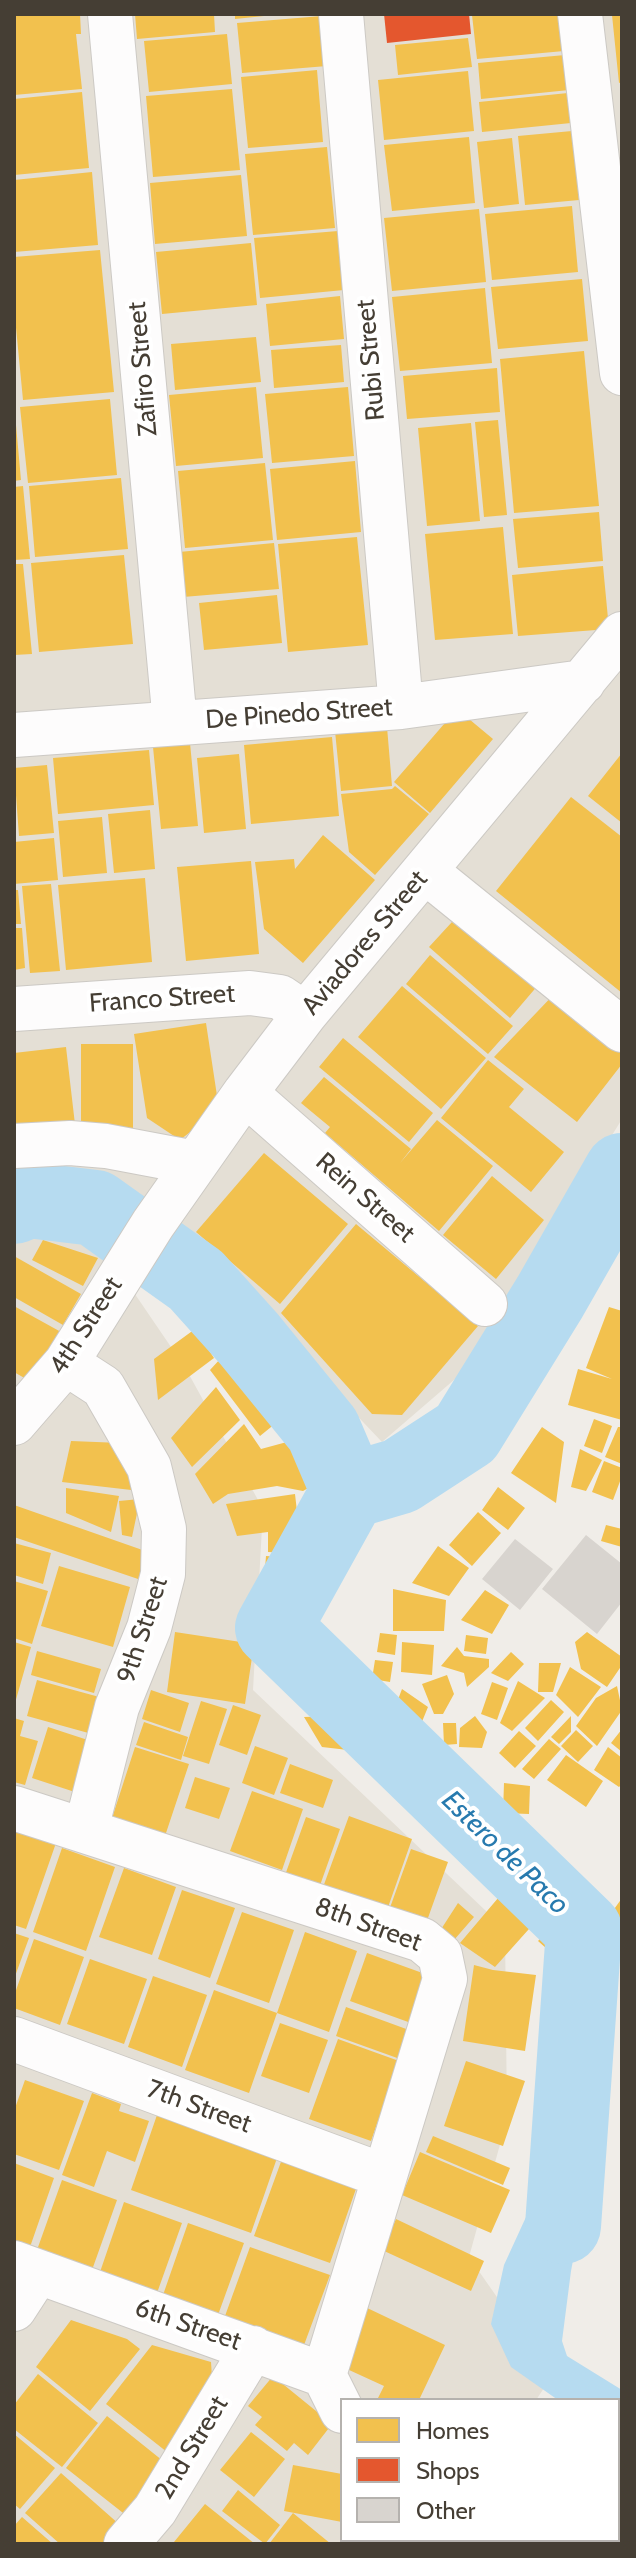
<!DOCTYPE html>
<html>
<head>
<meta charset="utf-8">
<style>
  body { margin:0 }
  #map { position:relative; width:636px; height:2558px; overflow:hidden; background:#f0ede8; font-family:Cabin,sans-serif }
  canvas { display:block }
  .frame { position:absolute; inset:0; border:16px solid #453e34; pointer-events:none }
  .legend { position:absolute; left:340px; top:2398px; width:280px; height:144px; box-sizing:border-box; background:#fff; border:2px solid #b5b2ae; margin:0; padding:10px 14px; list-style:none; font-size:24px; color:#453e34 }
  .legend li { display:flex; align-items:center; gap:16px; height:40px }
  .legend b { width:40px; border:2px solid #b5b2ae }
</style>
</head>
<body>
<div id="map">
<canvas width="636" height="2558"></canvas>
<div class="frame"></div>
<ul class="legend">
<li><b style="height:22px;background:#f2c14e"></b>Homes</li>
<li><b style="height:22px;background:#e4572e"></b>Shops</li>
<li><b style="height:22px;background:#d8d4cf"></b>Other</li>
</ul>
</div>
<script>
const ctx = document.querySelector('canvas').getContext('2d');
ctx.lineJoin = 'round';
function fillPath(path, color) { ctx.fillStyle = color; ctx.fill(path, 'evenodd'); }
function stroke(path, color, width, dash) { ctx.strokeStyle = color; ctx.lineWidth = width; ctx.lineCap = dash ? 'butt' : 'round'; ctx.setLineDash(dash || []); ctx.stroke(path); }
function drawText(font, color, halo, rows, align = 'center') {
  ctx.font = font + ' Cabin,sans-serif'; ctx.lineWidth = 8; ctx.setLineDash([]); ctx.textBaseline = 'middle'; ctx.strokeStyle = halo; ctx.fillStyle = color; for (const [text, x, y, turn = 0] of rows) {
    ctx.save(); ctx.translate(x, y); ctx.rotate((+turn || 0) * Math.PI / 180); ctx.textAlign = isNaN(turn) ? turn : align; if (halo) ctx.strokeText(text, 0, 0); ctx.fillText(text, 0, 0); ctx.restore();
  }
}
const residential = new Path2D(`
  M14,14H622V1119L469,1367L382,1442L196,1246L108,1193L31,1175L14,1182Z
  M35,1223L94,1234L186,1369L263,1509L253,1690L505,1929L507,2119L469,2257L552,2376L536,2400H342V2540H437L434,2544H14V1236Z`);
const water = new Path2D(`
  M570,2121L583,2208L571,2271L562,2341L567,2356L622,2390V2443L618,2440V2400H558L511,2367L491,2324L504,2265Z`);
const homes = new Path2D(`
  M14,14H80L81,34H76L82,89L14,95Z
  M135,14H214L215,32L137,39Z
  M235,14H264V16L235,19Z
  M561,14L564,51L477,59L472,15Z
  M622,14V82L619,83L612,15Z
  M322,16L327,66L242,73L237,23Z
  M227,34L232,84L149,92L144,41Z
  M468,38L472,67L398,75L395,45Z
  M565,55L569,90L481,99L478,63Z
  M317,70L323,142L248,148L241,77Z
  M468,71L474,131L384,140L378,80Z
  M232,89L240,170L153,177L146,96Z
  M82,92L89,168L14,175V99Z
  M568,93L571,123L482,132L479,102Z
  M572,131L579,200L525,205L518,136Z
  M469,137L475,203L392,211L384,145Z
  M512,138L519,204L484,208L477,142Z
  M327,147L335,228L253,235L245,154Z
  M92,172L98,245L14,252V180Z
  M241,175L247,236L155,244L150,183Z
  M572,206L578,272L492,280L485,214Z
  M479,209L486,282L392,291L384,218Z
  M338,231L344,290L260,298L254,238Z
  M251,243L257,305L162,314L156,252Z
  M100,250L114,392L23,400L14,307V257Z
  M582,279L588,341L498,349L491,287Z
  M485,288L492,363L400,371L392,297Z
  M340,296L344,339L270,346L266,304Z
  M256,337L261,382L175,390L171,344Z
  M341,345L344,382L274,388L271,350Z
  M584,351L599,506L514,513L500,359Z
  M497,368L500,412L407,419L403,376Z
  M256,387L263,458L176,466L169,395Z
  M348,387L354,456L272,463L265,394Z
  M110,399L117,475L28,483L20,407Z
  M498,420L507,515L484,517L475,422Z
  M471,423L480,521L427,526L418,428Z
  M14,425H16L21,480L14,481Z
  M355,461L361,532L277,540L270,469Z
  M265,463L273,540L185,548L178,471Z
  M121,478L128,549L35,557L29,486Z
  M23,486L30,559L14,560V487Z
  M599,512L603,561L518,568L513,519Z
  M503,527L513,634L435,640L425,534Z
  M357,537L368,645L288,652L278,544Z
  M274,543L279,589L183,597L179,552Z
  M124,555L133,644L39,652L31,563Z
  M14,564H23L32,654L14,655Z
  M603,566L609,629L518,636L512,575Z
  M277,595L282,643L204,650L199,603Z
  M457,709L493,739L430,813L394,782Z
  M387,727L392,786L341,791L335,731Z
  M332,737L339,816L251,824L244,745Z
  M190,743L198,826L161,829L153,747Z
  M149,750L154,805L58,814L53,758Z
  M622,753V823L588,796Z
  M239,754L246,829L204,833L197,758Z
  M47,765L54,833L19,836L14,768Z
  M395,786L429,814L375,875L349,852L341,794L392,789Z
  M571,797L622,837V993L496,891Z
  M150,810L155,869L114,873L108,814Z
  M102,817L107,873L63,877L58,821Z
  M323,835L375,880L303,963L264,929L255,862L294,859L295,869Z
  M54,838L58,880L14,884V842Z
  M251,861L259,954L186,961L177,867Z
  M145,878L152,962L66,970L58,885Z
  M51,884L60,971L30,973L22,886Z
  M14,890H18L21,924H14Z
  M463,910L545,977L510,1018L429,947Z
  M14,928H22L25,968L14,970Z
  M430,955L513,1026L488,1054L406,984Z
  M402,986L486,1058L441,1109L358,1037Z
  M559,989L622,1044V1064L577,1122L494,1057Z
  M206,1023L219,1109L180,1140L147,1118L134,1034Z
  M343,1038L433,1113L409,1142L319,1067Z
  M81,1044H133V1131L81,1130Z
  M66,1047L76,1133L14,1140V1053Z
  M488,1060L524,1089L509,1107L564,1152L531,1192L441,1118Z
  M324,1077L411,1149L400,1163L437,1120L493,1166L439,1231L325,1133L330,1127L301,1103Z
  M264,1153L348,1224L280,1304L196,1232Z
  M492,1176L544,1220L496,1279L443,1235Z
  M356,1224L478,1326L402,1415L372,1414L281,1313Z
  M43,1240L98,1258L83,1286L32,1260Z
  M14,1256L81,1294L63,1325L14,1297Z
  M14,1306L61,1332L33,1383L14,1372Z
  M609,1307L622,1311V1420L568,1405L578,1369L612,1379L586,1368Z
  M195,1329L214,1358L158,1400L154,1359Z
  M221,1358L276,1423L260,1436L210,1370Z
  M216,1387L240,1420L192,1467L171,1438Z
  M594,1419L612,1426L602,1453L584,1446Z
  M244,1424L261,1449L298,1439L321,1481L303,1491L277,1486L228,1494L213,1504L195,1474Z
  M542,1427L564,1442L556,1503L511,1473Z
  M618,1427H622V1464L605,1457Z
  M71,1441L121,1443L140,1491L62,1482Z
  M580,1449L602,1460L586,1491L571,1487Z
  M604,1461L622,1468V1476L613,1500L592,1492Z
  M498,1487L525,1508L508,1530L482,1510Z
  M66,1488L119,1496L111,1532L66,1513Z
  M295,1494L299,1529L289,1553L268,1552V1532L237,1536L226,1504Z
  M140,1499L132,1537L122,1535L119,1501Z
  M14,1505L151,1553L141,1580L14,1537Z
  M478,1512L501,1533L472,1566L449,1545Z
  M606,1525L622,1529V1547L601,1541Z
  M14,1543L51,1553L43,1584L14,1575Z
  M438,1546L469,1568L449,1596L412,1583Z
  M266,1556L323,1560L321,1598L263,1594Z
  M59,1566L130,1587L113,1647L41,1626Z
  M14,1581L48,1591L32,1644L14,1638Z
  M393,1589L446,1600L444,1631H393Z
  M485,1590L509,1605L492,1634L461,1620Z
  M175,1632L254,1644L245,1704L167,1692Z
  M587,1632L622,1657V1665L607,1687L581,1669L575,1642Z
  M380,1633L397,1635L395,1655L377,1652Z
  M466,1635L488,1638L486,1654L464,1651Z
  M14,1642L31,1647L15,1703H14Z
  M402,1642L434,1645L432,1675L401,1672Z
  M457,1647L464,1656L489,1659V1667L467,1687L464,1673L441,1666Z
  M37,1651L101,1669L94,1693L31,1675Z
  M511,1652L524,1664L508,1681L491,1673Z
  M375,1660L393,1662L390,1682L372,1679Z
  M539,1663H561L553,1692H538Z
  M570,1667L601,1687L578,1717L556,1695Z
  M447,1675L454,1694L443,1714H434L422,1684Z
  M37,1680L103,1698L92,1734L27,1716Z
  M518,1681L545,1698L512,1731L500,1723Z
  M492,1682L508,1688L497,1720L481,1714Z
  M617,1686L622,1710L597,1746L576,1726L596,1698Z
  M402,1689L428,1707L419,1729L391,1718Z
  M151,1690L189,1703L180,1732L142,1719Z
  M551,1700L564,1712L538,1741L525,1728Z
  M201,1701L227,1709L209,1764L183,1756Z
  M233,1705L261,1715L247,1755L219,1745Z
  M335,1716L348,1750L322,1747L304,1717Z
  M475,1716L487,1732L482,1748L459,1747L460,1728Z
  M571,1716V1732L559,1744L551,1737Z
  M14,1718L24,1721L20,1736L38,1741L25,1785L14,1782Z
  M144,1722L188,1737L181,1760L136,1745Z
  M443,1723H456L457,1744L444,1745Z
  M48,1727L97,1743L81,1794L32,1778Z
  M622,1729V1752L611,1743Z
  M576,1730L593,1746L578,1762L561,1746Z
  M519,1731L536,1746L515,1768L499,1753Z
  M549,1739L561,1749L534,1779L522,1769Z
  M255,1746L288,1758L274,1795L242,1783Z
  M135,1747L189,1764L165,1836L112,1818Z
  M608,1747L622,1758V1784L619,1787L594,1770Z
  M566,1755L603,1781L586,1807L547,1780Z
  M290,1764L333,1780L323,1808L280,1793Z
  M195,1777L230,1788L219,1819L185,1808Z
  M504,1783L530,1786L529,1814L503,1813Z
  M252,1791L303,1809L282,1870L230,1851Z
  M349,1816L412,1839L386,1913L322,1890Z
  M306,1817L340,1829L318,1891L284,1878Z
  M486,1827L546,1843L536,1863L503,1861L490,1877L468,1868Z
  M14,1828L56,1843L26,1929L14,1925Z
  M62,1848L115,1867L86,1951L33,1932Z
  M411,1849L448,1862L424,1929L387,1916Z
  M124,1868L176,1887L152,1955L99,1937Z
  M182,1890L235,1908L210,1978L158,1959Z
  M504,1891L537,1920L495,1967L460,1943Z
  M622,1898V1943L600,1929Z
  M458,1903L474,1917L447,1948L436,1937Z
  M242,1912L294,1930L269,2003L216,1984Z
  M561,1917L596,1948L574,1973L538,1941Z
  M305,1932L357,1951L329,2032L277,2013Z
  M14,1933L29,1938L14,1979Z
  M34,1939L84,1957L60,2025L14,2008V1996Z
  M367,1953L428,1975L411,2023L350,2001Z
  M600,1953L615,1954L614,1978L594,1960Z
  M90,1959L147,1979L124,2044L67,2024Z
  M474,1965L493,1970L536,1975L525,2051L463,2041Z
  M587,1965L613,1982L611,2004L585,2002Z
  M153,1976L207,1995L182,2067L128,2047Z
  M553,1976L582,1985V2022H550L542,1992Z
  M214,1990L277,2013L249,2093L185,2070Z
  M346,2007L409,2030L400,2059L336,2036Z
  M280,2023L328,2040L309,2093L261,2076Z
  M338,2039L399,2061L371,2141L309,2119Z
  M466,2061L525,2081L503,2146L444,2126Z
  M25,2080L84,2101L59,2170L14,2154V2111Z
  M92,2093L121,2104L119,2111L149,2121L135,2162L107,2151L94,2187L62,2175Z
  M157,2115L277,2158L251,2233L131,2190Z
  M433,2136L510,2168L503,2185L426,2152Z
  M420,2152L510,2190L491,2233L402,2195Z
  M282,2159L357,2186L330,2263L254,2236Z
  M14,2163L54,2178L30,2247L14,2241Z
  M62,2180L117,2200L92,2270L37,2250Z
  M124,2202L182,2223L157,2293L100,2272Z
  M396,2219L484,2261L471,2291L382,2250Z
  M188,2223L244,2243L218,2315L163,2295Z
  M250,2247L330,2275L304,2345L225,2316Z
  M363,2306L445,2345L419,2400H377L384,2386L336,2364Z
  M71,2320L127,2339L140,2349L90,2411L36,2367Z
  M152,2345L211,2362L213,2392L167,2452L106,2404Z
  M38,2374L98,2423L62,2467L14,2429V2405Z
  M273,2376L332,2424L308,2455L294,2443L287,2451L255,2425L262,2417L248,2406Z
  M107,2416L173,2469L132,2520L66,2468Z
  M251,2432L285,2459L254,2497L220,2470Z
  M14,2434L55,2468L20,2509L14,2504Z
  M293,2465L342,2474V2522L284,2511Z
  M61,2473L120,2525L103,2544H60L25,2513Z
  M238,2490L280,2525L265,2544L222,2511Z
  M205,2504L255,2544L174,2542Z
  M293,2513L331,2544H269Z
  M22,2517L53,2544H14V2526Z`);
const shops = new Path2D(`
  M384,14H469L471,34L387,43Z`);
const river = new Path2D(`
  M14,1206L29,1200L95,1208L196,1280L249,1339L323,1430L349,1491
  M349,1491L273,1628L584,1930L563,2226
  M349,1491L400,1476L466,1433L550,1297L622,1171`);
const building = new Path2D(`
  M586,1535L622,1564V1602L597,1634L542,1589Z
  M515,1539L553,1569L520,1610L482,1579Z`);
const street = new Path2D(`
  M110,14L175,723
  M341,14L401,707
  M580,14L622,373
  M14,735L401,707L583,682
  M425,871L622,1030
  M14,1009L250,993L280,997L305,1014
  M245,1093L485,1304
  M14,1146L70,1143L106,1146L196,1163
  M66,1363L103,1387L149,1467L164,1529L163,1574L149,1628L117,1707L86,1829
  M14,1423L66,1363L153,1224L245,1093L305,1014L622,634
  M14,1808L422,1940L440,1955L445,1979L324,2375
  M14,2039L384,2176
  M14,2263L324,2375L342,2411
  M14,2309L38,2272
  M126,2544L155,2510L253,2348
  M389,2544L391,2540`);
const streetNames = [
  ["Rubi Street",371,360,-95],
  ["Zafiro Street",143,369,-95],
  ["De Pinedo Street",299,714,-4],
  ["Aviadores Street",365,943,-50],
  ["Franco Street",162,999,-4],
  ["Rein Street",365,1198,41],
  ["4th Street",86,1326,-57],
  ["9th Street",143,1630,-72],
  ["8th Street",368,1925,20],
  ["7th Street",199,2107,20],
  ["6th Street",188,2325,19],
  ["2nd Street",192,2448,-59]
];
const waterNames = [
  ["Estero de Paco",505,1853,44]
];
fillPath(residential, '#e4dfd5');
fillPath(water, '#b6dbf0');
fillPath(homes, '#f2c14e');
fillPath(shops, '#e4572e');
stroke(river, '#b6dbf0', 76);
fillPath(building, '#d8d4cf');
stroke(street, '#ccc9c4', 46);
stroke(street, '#fdfcfc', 44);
drawText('26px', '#453e34', '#fff', streetNames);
drawText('italic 28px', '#277aae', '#fff', waterNames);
</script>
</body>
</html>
